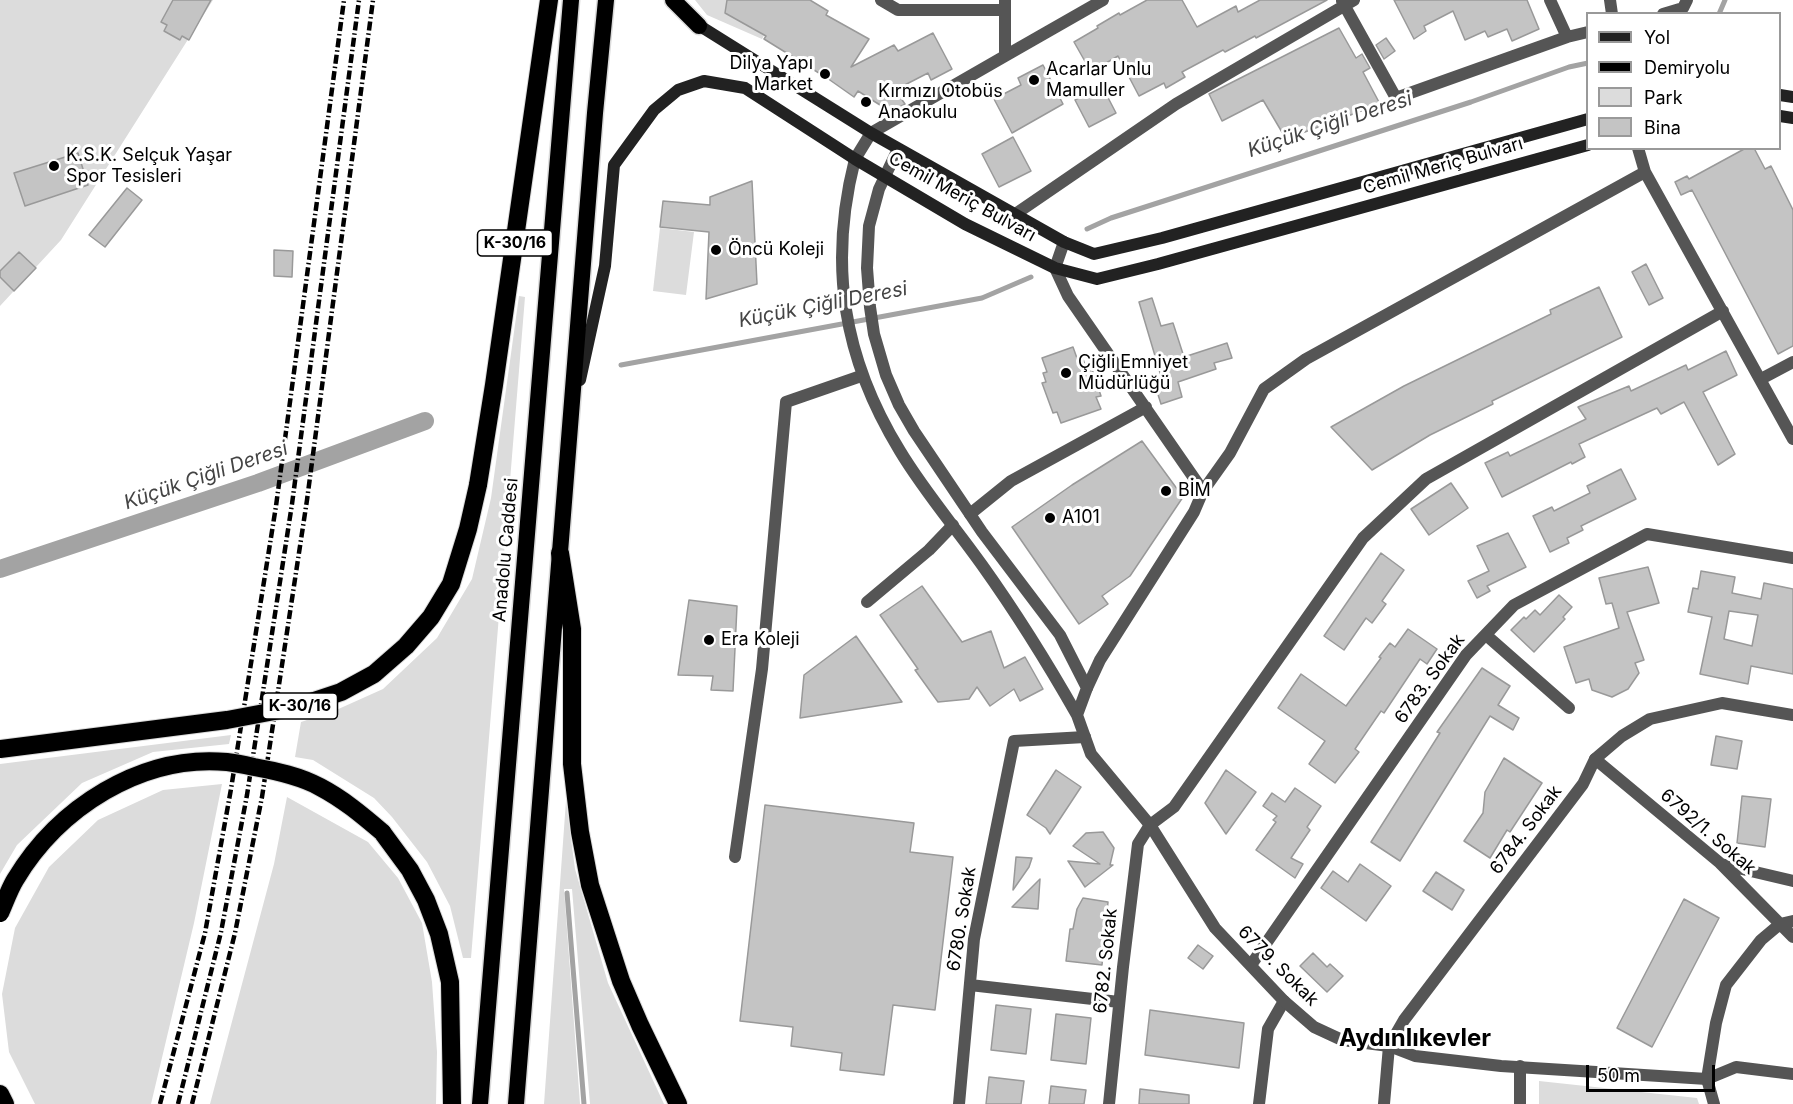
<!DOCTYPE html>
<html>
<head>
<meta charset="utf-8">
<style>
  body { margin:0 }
  #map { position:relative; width:1793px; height:1104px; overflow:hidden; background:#fff; font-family:Inter,sans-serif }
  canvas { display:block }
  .legend { position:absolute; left:1586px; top:12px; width:195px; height:138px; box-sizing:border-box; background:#fff; border:2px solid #999; margin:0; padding:8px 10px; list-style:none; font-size:18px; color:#000 }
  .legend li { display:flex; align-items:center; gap:12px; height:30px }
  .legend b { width:30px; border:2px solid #999 }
  .scale { position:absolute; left:1586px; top:1065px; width:129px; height:27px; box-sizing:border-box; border:3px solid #000; border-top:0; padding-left:8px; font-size:18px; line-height:21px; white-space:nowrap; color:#000; -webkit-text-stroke:4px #fff; paint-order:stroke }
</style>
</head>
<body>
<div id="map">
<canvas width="1793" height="1104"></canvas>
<ul class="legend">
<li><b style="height:8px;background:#222"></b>Yol</li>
<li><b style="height:8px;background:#000"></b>Demiryolu</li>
<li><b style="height:16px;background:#dcdcdc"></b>Park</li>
<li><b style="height:16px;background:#c4c4c4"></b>Bina</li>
</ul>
<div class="scale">50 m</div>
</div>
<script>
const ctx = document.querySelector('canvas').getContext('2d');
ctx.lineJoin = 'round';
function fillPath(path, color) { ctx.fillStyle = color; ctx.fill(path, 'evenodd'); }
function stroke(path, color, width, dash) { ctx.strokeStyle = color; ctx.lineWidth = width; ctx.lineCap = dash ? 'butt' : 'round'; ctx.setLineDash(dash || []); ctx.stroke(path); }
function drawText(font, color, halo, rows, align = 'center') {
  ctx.font = font + ' Inter,sans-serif'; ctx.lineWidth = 6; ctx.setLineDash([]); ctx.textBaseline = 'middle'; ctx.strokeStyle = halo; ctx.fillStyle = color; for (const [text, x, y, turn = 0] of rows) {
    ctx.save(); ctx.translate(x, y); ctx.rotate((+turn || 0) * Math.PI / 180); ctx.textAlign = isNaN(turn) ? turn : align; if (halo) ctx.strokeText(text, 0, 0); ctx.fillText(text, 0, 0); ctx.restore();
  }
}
const green = new Path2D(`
  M0,0H213L61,240L0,306Z
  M695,0H784L762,39L707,15Z
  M660,228L694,232L686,295L653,291Z
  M519,296L525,297L471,958H463L450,906L427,862L392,817L374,798L313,760L295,757L301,722L334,711L383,689L437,638L472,579L491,498Z
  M231,735L229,744L153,752L82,783L17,845L0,874V764Z
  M222,784L194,923L151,1104H35L9,1052L2,994L15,928L49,867L98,820L163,790Z
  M287,797L368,842L398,878L422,923L432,982L437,1052L436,1104H210L274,864Z
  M566,801L575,869L608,983L664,1104H590L572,889H564L580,1104H544Z
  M1539,1081L1697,1098L1699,1104H1539Z`);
const stream = new Path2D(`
  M1719,14L1725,0
  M1087,229L1111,218L1471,102L1569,67L1588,63
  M621,365L982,298L1031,277
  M567,893L584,1104`);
const canal = new Path2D(`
  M0,569L258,483L425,421`);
const building = new Path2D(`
  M173,0H211L189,40L182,36L180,40L164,31L167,25L161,22Z
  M727,0H810L828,11L826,15L869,39L851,67L894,45L898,51L933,33L952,69L931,80L928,73L895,90L905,104L891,112L858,91L854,97L827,78L764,39L766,36L725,13Z
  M1147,0H1182L1197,27L1236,6L1238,12L1260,0H1327L1256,38L1255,36L1225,52L1223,50L1182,72L1185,77L1166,88L1164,83L1139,96L1118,56L1091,72L1074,42L1098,28L1097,26L1119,13L1120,15Z
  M1394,0H1527L1539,29L1512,41L1507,29L1488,37L1485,31L1465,40L1453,11L1424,26L1426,31L1414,39Z
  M1339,28L1356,58L1362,54L1370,68L1363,72L1380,104L1286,139L1263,100L1222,121L1209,94Z
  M1386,38L1395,51L1384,59L1376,45Z
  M1043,65L1063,104L1012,133L994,99L1021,85L1018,78Z
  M1102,86L1116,113L1089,127L1075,100Z
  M1013,137L1031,171L999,187L982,154Z
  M1746,148H1754L1765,169L1771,166L1793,210V346L1778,354L1692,190L1681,195L1675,182L1687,176L1689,179Z
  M78,153L88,185L25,206L14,173Z
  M752,181L757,284L706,299L709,232L660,227L663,201L710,205V197Z
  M127,188L142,200L105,247L89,235Z
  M274,250L293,251L292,277L274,276Z
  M19,252L36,268L14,291L0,277V271Z
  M1646,264L1663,298L1649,305L1632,272Z
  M1599,287L1622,337L1492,401L1493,404L1430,435L1372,470L1331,427L1404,386L1551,314L1550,310Z
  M1152,298L1161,326L1173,323L1184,357L1227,343L1232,358L1214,363L1216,369L1178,382L1182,397L1161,404L1153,379L1161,376L1139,302Z
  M1073,347L1078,361L1083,359L1086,368L1091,366L1101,396L1096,397L1101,409L1061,423L1057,412L1053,413L1042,383L1046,382L1043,373L1047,372L1042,358Z
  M1726,351L1737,375L1703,392L1735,454L1718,465L1684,402L1661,414L1657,408L1579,444L1585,457L1572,464L1571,462L1502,497L1485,463L1508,452L1510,456L1586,419L1578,407L1629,386L1631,391L1686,365L1688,370Z
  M1142,441L1183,497L1130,576L1102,596L1108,604L1079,624L1012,527L1072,485Z
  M1621,469L1636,499L1581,526L1583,530L1567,538L1569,543L1550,552L1533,516L1552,507L1554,511L1590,493L1587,486Z
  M1451,483L1468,508L1429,535L1411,509Z
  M1508,533L1526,567L1487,586L1490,591L1477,598L1468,581L1489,571L1477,546Z
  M1381,553L1404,570L1382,601L1386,604L1372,623L1366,618L1344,650L1324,636Z
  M1648,567L1659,603L1627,612L1644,660L1635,663L1639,673L1628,689L1612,697L1592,690L1589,679L1576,683L1564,647L1619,628L1612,603L1606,604L1599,578Z
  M1701,571L1735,577L1732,593L1761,599L1764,583L1793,589V674L1751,666L1748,684L1700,674L1712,617L1688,612L1693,588L1698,589ZM1729,611L1758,615L1752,646L1724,639Z
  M922,586L962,642L991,631L1004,668L1025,657L1043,689L1020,701L1014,689L990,706L977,687L969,699L938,702L915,670L918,669L880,615Z
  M1559,595L1572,607L1563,617L1565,619L1534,652L1511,630L1524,617L1526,619L1535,610L1540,615Z
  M689,600L737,606L733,691L711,690L713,676L678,675Z
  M1408,629L1437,649L1427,664L1420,659L1384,713L1381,711L1355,749L1359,752L1335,783L1309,764L1325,741L1278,708L1301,674L1346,706L1381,658L1379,657L1390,643L1395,647Z
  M856,636L902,702L800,718L804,675Z
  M1482,668L1510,686L1498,705L1519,718L1513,730L1490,716L1400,861L1371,842L1440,733L1437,732Z
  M1716,736L1742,741L1737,769L1711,765Z
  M1504,758L1542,783L1510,832L1507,830L1490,858L1464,841L1483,813L1485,792Z
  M1056,770L1081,787L1050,834L1046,828L1027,815Z
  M1226,770L1256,792L1226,834L1205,803Z
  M1295,788L1321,806L1307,827L1310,830L1291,858L1303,864L1295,878L1256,850L1276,822L1273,820L1277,816L1263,806L1272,793L1285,802Z
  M1742,796L1771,799L1765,847L1737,843Z
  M765,805L914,823L910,852L953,857L935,1010L893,1005L884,1075L840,1070L842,1053L791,1046L793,1027L740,1021Z
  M1103,832L1114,848L1110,865H1113L1085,887L1068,861L1100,864L1073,846L1086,833Z
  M1016,857L1032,858L1029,867L1013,890Z
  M1360,864L1391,886L1366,921L1321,888L1333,871L1348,882Z
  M1436,872L1464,890L1452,910L1423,891Z
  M1040,879L1038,909L1012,907Z
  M1083,898L1108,902L1102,965L1066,961L1070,929H1073L1077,909Z
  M1684,899L1719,918L1652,1047L1617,1028Z
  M1198,945L1213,956L1203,969L1188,958Z
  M1313,953L1327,967L1330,964L1343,976L1327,992L1300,966Z
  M996,1005L1031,1009L1026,1054L991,1050Z
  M1150,1010L1244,1023L1239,1068L1145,1055Z
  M1056,1014L1091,1018L1086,1064L1051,1060Z
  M989,1077L1024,1081L1021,1104H986Z
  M1051,1086L1086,1090L1084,1104H1049Z
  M1140,1089L1189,1095V1104H1139Z`);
const minor = new Path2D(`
  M881,0L898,10H1005
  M1550,0L1567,37
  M1610,0L1612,14
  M1342,1L1396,98L1567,37L1588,32
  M1663,14L1683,8L1687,0
  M1005,56L1103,0
  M1638,148L1645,172L1793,439
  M855,159L871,133L1005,56V0
  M1014,215L1176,104L1354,0
  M1064,242L1055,268L1068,296L1203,491L1194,512L1100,660L1087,688
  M1761,379L1793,362
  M1203,491L1230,453L1264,389L1306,359L1645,172
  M970,514L1011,481L1146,407
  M867,602L929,550L953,525
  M1486,635L1569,708
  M1595,759L1720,863L1793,937
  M735,857L762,669L786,402L861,376
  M1721,864L1793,881
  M1251,965L1466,655L1514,605L1647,534L1793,558
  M970,985L1119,1002
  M1520,1066V1104
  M1707,1079L1736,1067L1793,1074
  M959,1104L974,939L1014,741L1085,737
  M1109,1104L1123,967L1138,844L1150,825L1174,807L1363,538L1426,479L1723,311
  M1259,1104L1268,1029L1284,1001
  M1384,1104L1389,1046
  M1714,1104L1707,1079L1716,1023L1726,985L1761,940L1780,924L1793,921`);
const tertiary = new Path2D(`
  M898,149L879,189L869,226L867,268L870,307L874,334L886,375L899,405L914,431L982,532L1060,635L1087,688L1077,715L1091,754L1150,825L1215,928L1284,1001L1314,1027L1342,1040L1389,1046L1415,1056L1501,1066L1707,1079
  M855,159C828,265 843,358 900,451C924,491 955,527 982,565C1017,614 1048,664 1077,715
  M1389,1046L1404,1020L1583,784L1595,759L1622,736L1650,719L1722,703L1793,715`);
const secondary = new Path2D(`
  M692,21L871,133L1064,242L1094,254L1162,238L1588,119
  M1780,95L1793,97
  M1780,116L1793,118
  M580,380L605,266L614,165L654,110L678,90L704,81L745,88L855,159L965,224L1055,268L1097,279L1158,264L1588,145`);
const trunk = new Path2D(`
  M673,0L699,26
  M480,1104L571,0
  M516,1104L595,113L606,0`);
const motorway = new Path2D(`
  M478,485L494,385L549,0
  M560,553L572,629V764L580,832L590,885L621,981L640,1025L678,1104
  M382,832L410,870L426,900L439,934L450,982L452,1104
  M0,1094L5,1104`);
const rail = new Path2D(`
  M160,1104L205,933L231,789L276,506L344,0
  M178,1104L221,932L247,795L292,504L359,0
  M192,1104L235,933L262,797L307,500L373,0`);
const motorwayBridge = new Path2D(`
  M0,749L227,720L296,707L341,692L374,674L406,646L431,617L451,584L468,529L478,485
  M0,913C5,902 9,890 15,880C58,808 141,754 227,762C236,763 245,765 254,767C276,771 300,776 320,787C343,799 362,815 382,832`);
const markers = [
  [825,74,6,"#000"],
  [1034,80,6,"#000"],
  [866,102,6,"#000"],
  [54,166,6,"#000"],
  [716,250,6,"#000"],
  [1066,373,6,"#000"],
  [1166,491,6,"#000"],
  [1050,518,6,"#000"],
  [709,640,6,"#000"]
];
const shields = [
  [515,243,75],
  [300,706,75]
];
const shieldNames = [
  ["K-30/16",515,243],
  ["K-30/16",300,706]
];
const poiNames = [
  ["Dilya Yapı",813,64,"right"],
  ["Market",813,85,"right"],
  ["Acarlar Unlu",1046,70],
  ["Mamuller",1046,91],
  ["Kırmızı Otobüs",878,92],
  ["Anaokulu",878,113],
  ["K.S.K. Selçuk Yaşar",66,156],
  ["Spor Tesisleri",66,177],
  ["Öncü Koleji",728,250],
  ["Çiğli Emniyet",1078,363],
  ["Müdürlüğü",1078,384],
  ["BİM",1178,491],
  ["A101",1062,518],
  ["Era Koleji",721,640]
];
const streetNames = [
  ["Cemil Meriç Bulvarı",1443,166,-16],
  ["Cemil Meriç Bulvarı",962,197,29],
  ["Anadolu Caddesi",506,550,-85],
  ["6783. Sokak",1430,679,-54],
  ["6784. Sokak",1526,830,-53],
  ["6792/1. Sokak",1708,832,41],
  ["6780. Sokak",962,919,-81],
  ["6782. Sokak",1106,961,-84],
  ["6779. Sokak",1278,966,45]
];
const waterNames = [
  ["Küçük Çiğli Deresi",1330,125,-18],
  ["Küçük Çiğli Deresi",823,305,-11],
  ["Küçük Çiğli Deresi",206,476,-19]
];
const districtNames = [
  ["Aydınlıkevler",1415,1039]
];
fillPath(green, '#dcdcdc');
stroke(stream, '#a3a3a3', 5);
stroke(canal, '#a3a3a3', 18);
fillPath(building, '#c4c4c4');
stroke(building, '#999', 1.5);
stroke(trunk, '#dbdbdb', 19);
stroke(motorway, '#dbdbdb', 20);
stroke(minor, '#555', 12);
stroke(tertiary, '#555', 12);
stroke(secondary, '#222', 12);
stroke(trunk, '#000', 16);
stroke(motorway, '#000', 18);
stroke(rail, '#000', 4.5, [9, 3, 1.5, 3]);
stroke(motorwayBridge, '#dbdbdb', 20, []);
stroke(motorwayBridge, '#000', 18);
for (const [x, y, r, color] of markers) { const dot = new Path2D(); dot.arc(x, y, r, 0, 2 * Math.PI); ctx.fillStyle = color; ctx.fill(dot); stroke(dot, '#fff', 2); }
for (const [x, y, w] of shields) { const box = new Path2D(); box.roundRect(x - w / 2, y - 13, w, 26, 4.5); ctx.fillStyle = '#fff'; ctx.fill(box); stroke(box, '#000', 1.5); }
drawText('bold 16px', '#000', null, shieldNames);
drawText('18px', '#000', '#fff', poiNames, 'left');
drawText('18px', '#000', '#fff', streetNames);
drawText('italic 20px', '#444', '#fff', waterNames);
drawText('bold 24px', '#000', '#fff', districtNames);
</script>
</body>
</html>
